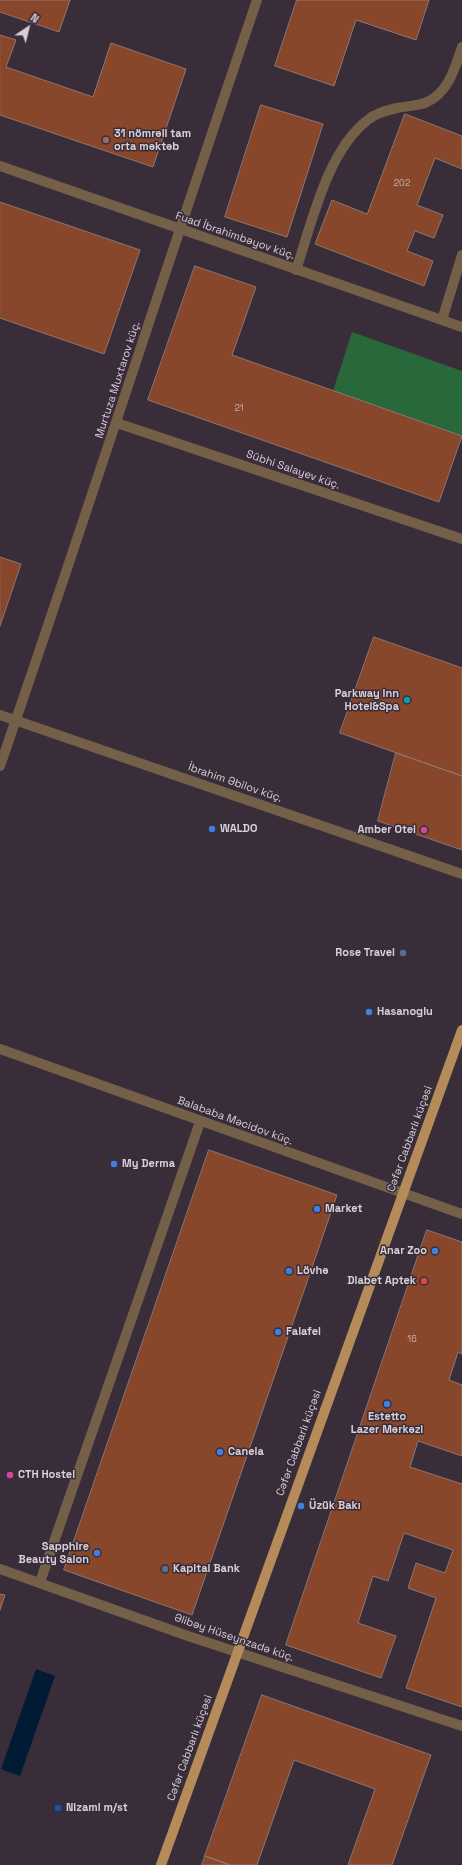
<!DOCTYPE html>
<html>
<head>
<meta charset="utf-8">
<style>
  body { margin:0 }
  #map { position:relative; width:462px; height:1865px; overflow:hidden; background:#392d3a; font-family:"Space Grotesk",sans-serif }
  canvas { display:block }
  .north { position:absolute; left:8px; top:8px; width:40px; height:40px; -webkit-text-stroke:3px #392d3a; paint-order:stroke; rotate:35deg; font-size:11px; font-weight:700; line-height:16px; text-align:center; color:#d8d0d8 }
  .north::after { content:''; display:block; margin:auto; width:14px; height:18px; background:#d8d0d8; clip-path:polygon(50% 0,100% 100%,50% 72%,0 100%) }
</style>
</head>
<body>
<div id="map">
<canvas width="462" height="1865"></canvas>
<div class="north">N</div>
</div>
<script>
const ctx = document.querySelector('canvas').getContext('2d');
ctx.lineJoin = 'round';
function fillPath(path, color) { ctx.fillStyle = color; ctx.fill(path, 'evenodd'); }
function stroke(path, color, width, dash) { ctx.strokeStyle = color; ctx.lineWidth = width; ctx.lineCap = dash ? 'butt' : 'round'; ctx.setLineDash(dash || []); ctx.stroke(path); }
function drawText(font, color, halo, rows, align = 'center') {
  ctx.font = font + ' "Space Grotesk",sans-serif'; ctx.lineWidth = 3; ctx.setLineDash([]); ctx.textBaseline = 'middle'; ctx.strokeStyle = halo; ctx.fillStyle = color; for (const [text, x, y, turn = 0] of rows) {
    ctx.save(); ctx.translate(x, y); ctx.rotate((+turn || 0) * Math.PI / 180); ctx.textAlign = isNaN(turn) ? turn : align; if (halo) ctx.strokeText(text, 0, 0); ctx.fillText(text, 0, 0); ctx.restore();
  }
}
const forest = new Path2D(`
  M352,332L462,371V436L333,391Z`);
const water = new Path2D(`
  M36,1669L55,1676L20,1776L1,1769Z`);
const building = new Path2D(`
  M0,0H70L59,32L0,12Z
  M297,0H429L416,40L356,20L334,86L275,66Z
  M0,35L16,40L6,67L93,97L111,43L186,69L153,167L0,115Z
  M261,105L323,124L287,237L225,217Z
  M405,114L462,136V169L435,158L417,205L443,215L434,238L415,231L407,251L433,261L424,286L315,244L332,200L367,214Z
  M0,202L140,250L104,354L0,318Z
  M195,266L256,287L232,355L462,436L439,502L148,400Z
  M0,557L21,564L0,626Z
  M374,637L462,668V776L340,733Z
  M396,753L462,776V850L378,821Z
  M209,1150L337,1195L192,1615L64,1570Z
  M427,1230L462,1242V1354L458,1352L449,1380L462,1385V1456L418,1441L410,1467L462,1484V1707L406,1688L436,1598L408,1588L416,1563L445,1573L453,1550L404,1533L388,1581L373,1576L358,1623L396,1636L381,1678L286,1645Z
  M0,1594L5,1595L0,1610Z
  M262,1695L431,1755L392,1865H348L375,1789L294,1760L257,1865H230L205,1856Z
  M205,1856L230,1865H202Z`);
const lane = new Path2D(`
  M296,270C312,223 327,150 369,119C376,113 388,110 397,108C406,106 419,106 427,102C448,93 455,68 462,47
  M442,320L462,255
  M40,1582L200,1122`);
const street = new Path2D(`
  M0,166L462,327
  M117,423L462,539
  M0,715L462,874
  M0,766C88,512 170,255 257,0
  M0,1049L462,1214
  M0,1569L188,1636L462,1726`);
const primary = new Path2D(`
  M161,1865L462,1030`);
const markers = [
  [106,140,4,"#8d6e63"],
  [407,700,4,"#0f9aa8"],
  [212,829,4,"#3f7fe0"],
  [424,830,4,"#d1479c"],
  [403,953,4,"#5c6f8a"],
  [369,1012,4,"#3f7fe0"],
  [114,1164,4,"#3f7fe0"],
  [317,1209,4,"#3f7fe0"],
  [435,1251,4,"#3f7fe0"],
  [289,1271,4,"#3f7fe0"],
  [424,1281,4,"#e0444e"],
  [278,1332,4,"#3f7fe0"],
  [387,1404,4,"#3f7fe0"],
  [220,1452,4,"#3f7fe0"],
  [10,1475,4,"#d1479c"],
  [301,1506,4,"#3f7fe0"],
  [97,1553,4,"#3f7fe0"],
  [165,1569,4,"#5c6f8a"],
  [58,1808,4,"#1a4fb4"]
];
const numberNames = [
  ["202",402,184],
  ["21",239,409],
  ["16",412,1340]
];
const poiNames = [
  ["31 nömrəli tam",114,134],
  ["orta məktəb",114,147],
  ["Parkway Inn",399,694,"right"],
  ["Hotel&Spa",399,707,"right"],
  ["WALDO",220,829],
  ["Amber Otel",416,830,"right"],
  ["Rose Travel",395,953,"right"],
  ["Hasanoglu",377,1012],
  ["My Derma",122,1164],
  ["Market",325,1209],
  ["Anar Zoo",427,1251,"right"],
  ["Lövhə",297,1271],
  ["Diabet Aptek",416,1281,"right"],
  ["Falafel",286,1332],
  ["Estetto",387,1417,"center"],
  ["Lazer Mərkəzi",387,1430,"center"],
  ["Canela",228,1452],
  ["CTH Hostel",18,1475],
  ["Üzük Bakı",309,1506],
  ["Sapphire",89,1547,"right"],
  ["Beauty Salon",89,1560,"right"],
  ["Kapital Bank",173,1569],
  ["Nizami m/st",66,1808]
];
const streetNames = [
  ["Fuad İbrahimbəyov küç.",235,236,19],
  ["Murtuza Muxtarov küç.",118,380,-72],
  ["Sübhi Salayev küç.",293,470,19],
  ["İbrahim Əbilov küç.",235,783,19],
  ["Balababa Məcidov küç.",235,1121,20],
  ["Cəfər Cabbarlı küçəsi",410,1139,-70],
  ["Cəfər Cabbarlı küçəsi",299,1443,-70],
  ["Əlibəy Hüseynzadə küç.",234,1638,19],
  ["Cəfər Cabbarlı küçəsi",190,1748,-70]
];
fillPath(forest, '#29683a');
fillPath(water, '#021b34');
fillPath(building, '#88462b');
stroke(building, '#8d7870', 1);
stroke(lane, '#745f48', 10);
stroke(street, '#745f48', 10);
stroke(primary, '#b48b59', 10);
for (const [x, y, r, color] of markers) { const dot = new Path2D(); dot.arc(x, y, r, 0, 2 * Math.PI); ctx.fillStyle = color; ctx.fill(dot); stroke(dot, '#392d3a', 1.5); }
drawText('9px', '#c4aead', null, numberNames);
drawText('bold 11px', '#d8d0d8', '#392d3a', poiNames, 'left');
drawText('11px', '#d8d0d8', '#392d3a', streetNames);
</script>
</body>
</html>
